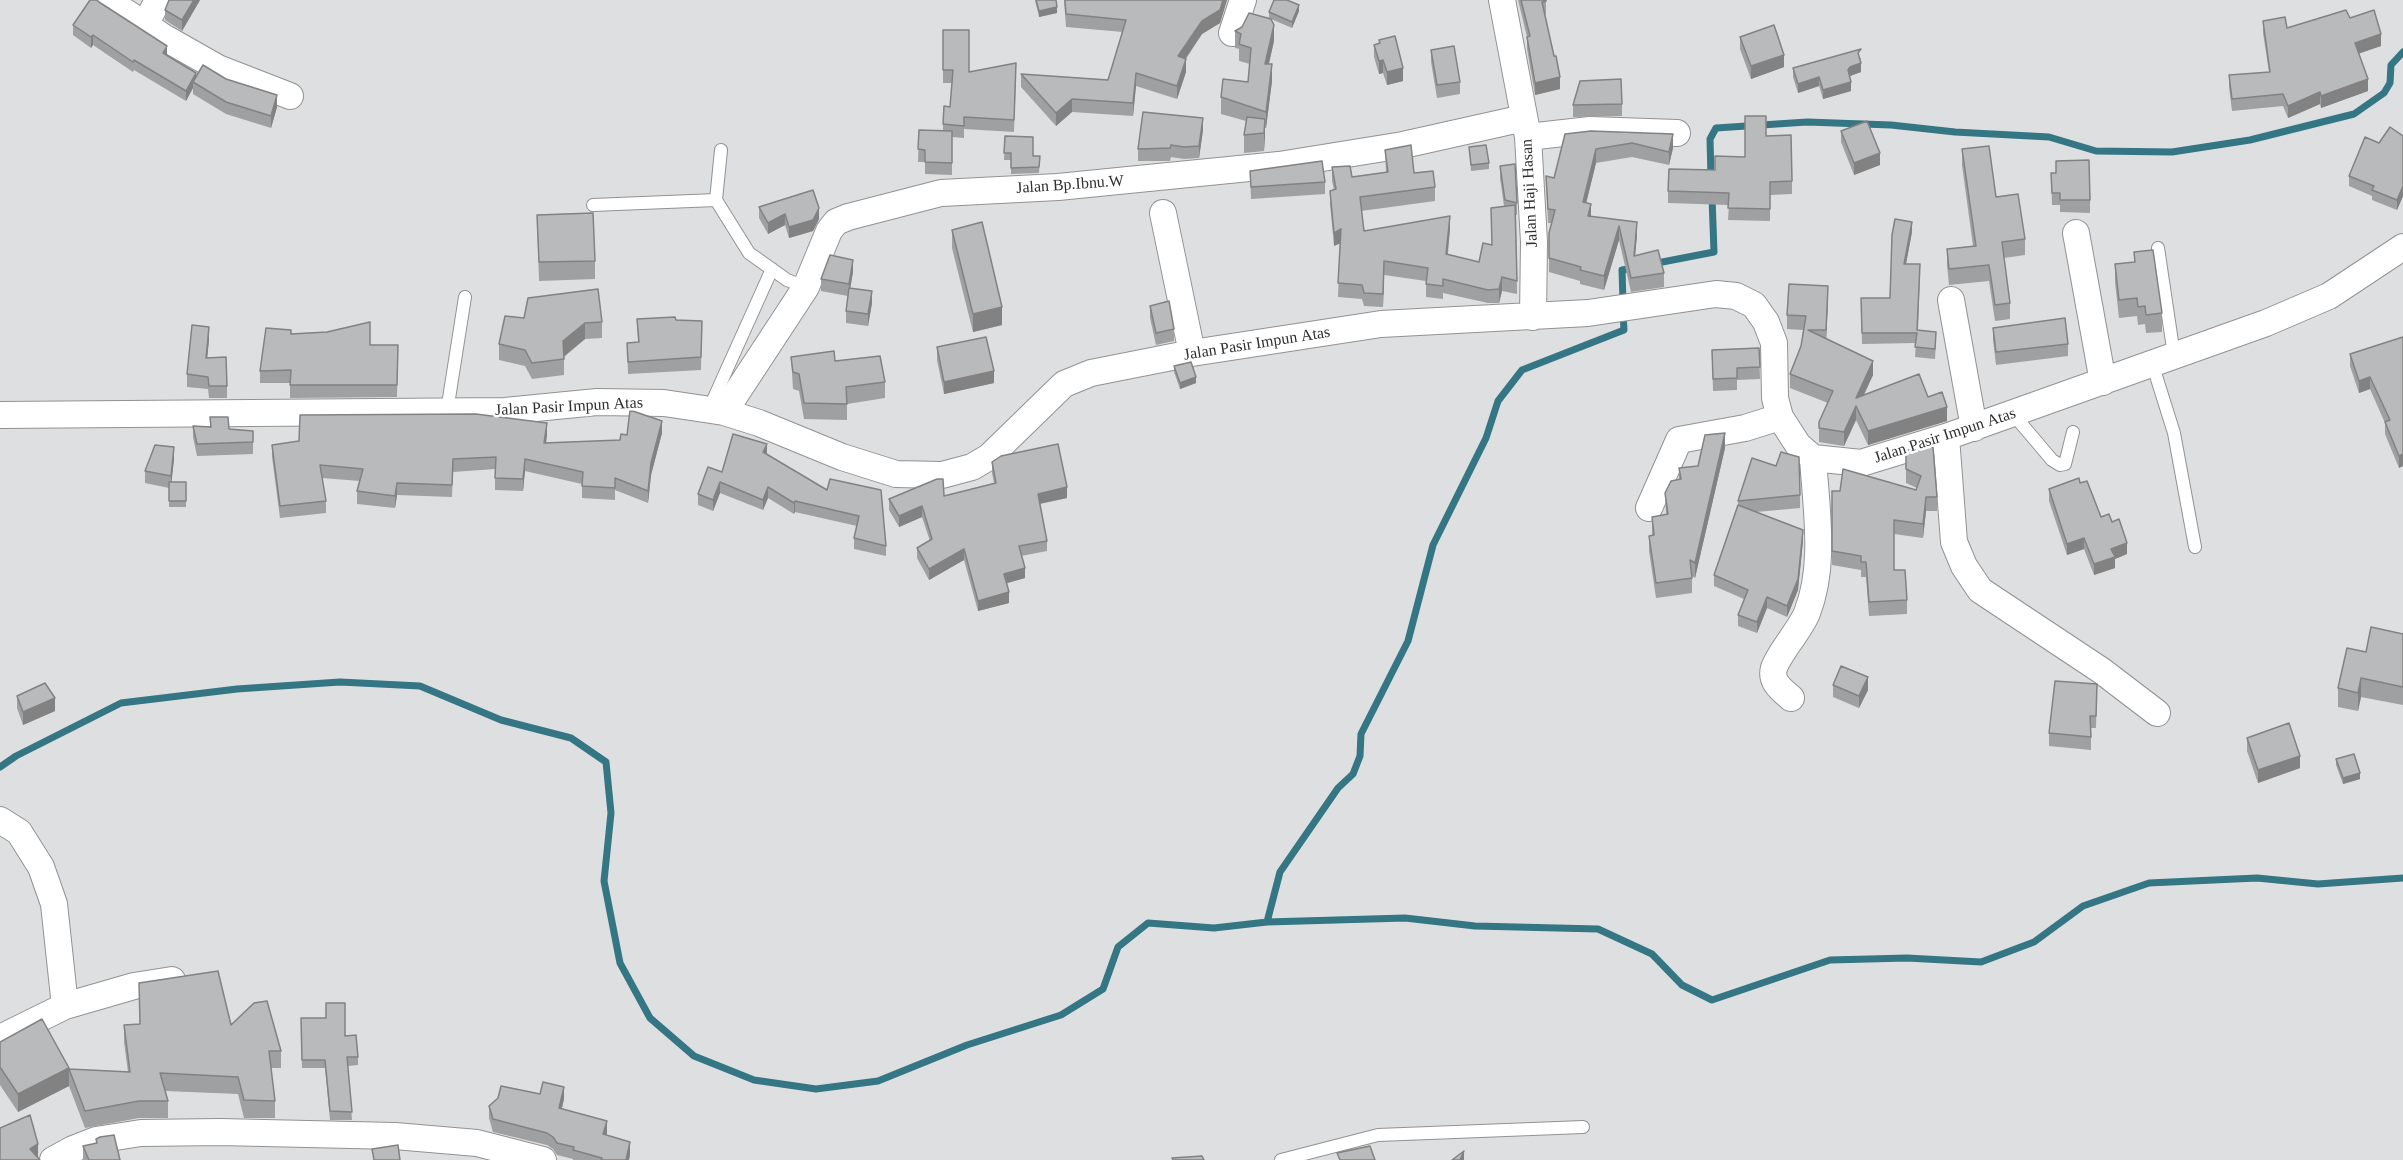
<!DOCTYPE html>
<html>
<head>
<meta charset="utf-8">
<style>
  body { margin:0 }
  canvas { display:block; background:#dedfe0 }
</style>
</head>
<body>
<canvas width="2403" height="1160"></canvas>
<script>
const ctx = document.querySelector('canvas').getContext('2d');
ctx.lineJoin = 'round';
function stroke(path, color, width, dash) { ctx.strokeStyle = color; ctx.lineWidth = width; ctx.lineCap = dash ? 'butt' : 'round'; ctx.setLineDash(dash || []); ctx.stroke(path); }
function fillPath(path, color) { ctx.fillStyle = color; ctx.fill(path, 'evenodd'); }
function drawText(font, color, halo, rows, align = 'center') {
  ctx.font = font + ' "Times New Roman",serif'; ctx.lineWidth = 5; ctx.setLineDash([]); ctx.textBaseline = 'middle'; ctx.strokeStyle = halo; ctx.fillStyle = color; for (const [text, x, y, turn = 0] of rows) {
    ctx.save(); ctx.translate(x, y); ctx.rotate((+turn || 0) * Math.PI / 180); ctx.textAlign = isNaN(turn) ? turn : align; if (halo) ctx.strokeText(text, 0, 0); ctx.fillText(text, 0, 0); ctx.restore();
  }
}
const stream = new Path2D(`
  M1711,177L1710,139L1716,128L1807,122L1891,125L1955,132L2049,137L2096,151L2172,152L2250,140L2354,114L2384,93L2390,83L2391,65L2403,52
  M1652,264L1714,252L1712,197
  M1623,302L1622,270L1633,268
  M0,767L16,756L121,703L237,689L340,682L420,686L501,720L571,738L606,762L611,813L604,881L620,963L650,1018L694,1056L754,1080L816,1089L878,1081L967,1045L1061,1015L1103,989L1118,947L1148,923L1214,928L1267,922L1405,918L1475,926L1598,929L1652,954L1682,985L1712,1000L1830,960L1907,958L1981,962L2034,942L2083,906L2149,883L2257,878L2318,884L2403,878
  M1267,922L1280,872L1338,788L1353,774L1360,756L1361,734L1408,641L1433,545L1486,438L1498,401L1522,370L1624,330L1623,313`);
const service = new Path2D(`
  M716,200L721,150
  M593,205L716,200L749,253L787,280L806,287
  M2158,248L2174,355
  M2152,363L2174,433L2195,547
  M709,409L772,269
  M447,411L465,297
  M2013,414L2052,460L2060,465L2065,464L2073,432
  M1281,1160L1378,1135L1583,1127`);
const minor = new Path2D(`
  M107,0L165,38L218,68L290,96
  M1502,0L1528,137L1534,242L1533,317
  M145,25L158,0
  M1232,33L1243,0
  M1528,137L1590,130L1677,133
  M1163,213L1192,353
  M2076,233L2103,382
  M1951,300L1974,428
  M724,412L806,287L829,231L836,222L848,217L941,193L1058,187L1279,165L1403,145L1524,118
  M0,415L505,411L597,402L664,403L724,412L759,423L842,457L896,474L942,475L972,467L989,457L1064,384L1091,373L1192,353L1381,324L1588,313L1716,294L1736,296L1754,305L1766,322L1774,343L1775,398L1780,417L1798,445L1813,458L1861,463L1946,437L2266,323L2329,296L2403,247
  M1946,437L1954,542L1964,566L1980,590L2102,671L2157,713
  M1649,508L1679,440L1745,428L1780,417
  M1791,698C1782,690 1770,682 1774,668C1779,653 1800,630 1807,613C1826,565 1816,508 1813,458
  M0,820L19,832L41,867L54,904L65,1006
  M0,1038L65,1006L134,986L172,980
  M53,1160L73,1149L96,1140L141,1133L220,1132L395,1136L477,1143L543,1160`);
const wall = new Path2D(`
  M169,0H200L182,31L165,20V10Z
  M1035,0H1056L1057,13L1039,17Z
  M1064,0H1227L1220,23L1202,34L1186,59V72L1177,99L1136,86L1133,116L1072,112L1056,126L1021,87V74L1108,80L1123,32L1066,27Z
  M1518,0H1546V14H1545L1560,89L1535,95L1527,49V37Z
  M99,2L196,78L226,79L277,107L271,128L226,114L193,94V88L186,101L134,70L133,72L93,45L91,48L73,35V25Z
  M1299,11L1292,28L1271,19L1274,41L1269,64L1272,81L1266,128H1265L1264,151L1244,153V135L1246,121L1221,114V97L1248,82L1250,64L1239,61V49L1235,48V31L1269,18V12Z
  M2350,18L2381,46L2359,53L2368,91L2321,108L2320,104L2288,118L2283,106L2232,111L2229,87V75L2269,72L2263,33V21L2287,28Z
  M943,30L969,72L1016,76L1014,132L964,129V138L952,137V175L925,174V162H918L919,130H943V124L950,107L952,83H943Z
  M1740,37L1784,67L1751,79L1740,49Z
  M1374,45L1403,81L1387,85L1383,73L1379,74L1374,57Z
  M1431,50L1460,82V94L1437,98L1431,62Z
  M1861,58V72L1850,76L1851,91L1823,99L1819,86L1798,93L1793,77V68Z
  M1622,104V116L1573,117V105Z
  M1203,130L1199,158L1184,159L1171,157L1170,161H1138V149Z
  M1841,131L1880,165L1854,175L1841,142Z
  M1565,134L1673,148L1669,165L1632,157L1596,163L1586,203L1591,217L1637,235L1635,255L1664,273V287L1631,292L1619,240L1604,290L1580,284V281L1549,272V233L1552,223H1548L1546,176L1554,178Z
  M1005,136L1033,156H1040L1039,173L1011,174V160H1004Z
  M1766,136L1792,181V194L1770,195V221L1728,220L1729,205L1668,203V191L1745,157Z
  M2403,136V196L2397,210L2372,200V196L2349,186V176L2379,143Z
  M1469,147L1489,163V169L1471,171Z
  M1962,149L2025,239V255L2004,258L2010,303V319L1995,321L1989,281L1949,285L1947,265V249L1973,246L1962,165Z
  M1385,150L1414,173L1435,187V201L1361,211L1364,231L1450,229L1448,254L1479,262L1491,245L1504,206L1500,178V166L1517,203V215H1516L1517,294L1502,291L1499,303H1488L1443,293V299L1426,297V281L1384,275L1383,307L1364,306L1362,299L1338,297L1340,243L1334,246L1330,204V191L1334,190L1332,181V167L1352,177L1386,172Z
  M2056,161L2090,200V213L2060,212V205H2052L2051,173H2056Z
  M1250,171L1325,182V194L1251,199Z
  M759,207L819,219L813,231L789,238L785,225L768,234L759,218Z
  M537,215L595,261V279L539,281Z
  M952,230L1002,325L973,332L952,248Z
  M1912,232L1906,264L1920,275L1918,330L1936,342L1935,359L1915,357L1916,343L1862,344L1861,298H1890Z
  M2134,252L2162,313V332L2146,333L2145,324L2138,325L2137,316L2119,318L2115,282V264L2134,262Z
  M853,272L850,288L872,303L868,326L846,323V311L848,296L821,291V279Z
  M1828,300L1826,339L1873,375L1864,395L1928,397L1947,421L1868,445L1856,420L1844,446L1819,442V422L1828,403L1790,388V374L1801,346L1803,330L1787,329V315Z
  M1150,306L1174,329V341L1156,345L1150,318Z
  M524,318L602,322V338L585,339L564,357V375L532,379L525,366L499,360V344Z
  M637,319L702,321L701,370L628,374L627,343L638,342Z
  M1993,328L2068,344V356L1996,365L1993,340Z
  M291,334L370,345H398L397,397L290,398V383H260V371Z
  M2403,337L2399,468L2385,434V423L2370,389L2359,393L2350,366V354Z
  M209,340L207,358L227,386V398H209L208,389L187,387V374Z
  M937,347L994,383L944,394L937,360Z
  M1759,348L1760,379L1737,380V390L1713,391L1712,350Z
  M791,357L835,361L885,382V398L847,404V420L804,419L799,391L793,389Z
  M1174,366L1196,383L1180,389L1174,372Z
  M193,426L253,431V454L197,456L193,437Z
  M662,433L651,475L648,503L615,490V500L582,498V484L525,471L523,491L495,490V469L453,472L452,497L397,495L395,508L357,504V491L360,481L322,478L326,501V513L280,518L272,457V445L547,435L546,443L620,440L627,435Z
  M1725,448L1695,578L1692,576V593L1656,598L1649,551V536H1652V517L1666,515L1665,493L1679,479V468L1698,466Z
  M1906,451L1937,497V511H1926L1923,538L1894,534V570L1907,600V614L1869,616L1866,577H1861V570L1832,565V491L1916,490L1917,488L1906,483Z
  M767,455L827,490L830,479L886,546V556L854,549V538L857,526L795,512L794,514L768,498L763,510L720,493L713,511L698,505V494L722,472Z
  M174,459L171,482H186V507H169V488L145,483V471Z
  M992,462L1067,498L1040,504L1047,541V551L1021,556L1025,578L1006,583L1009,603L978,611L964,560L929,580L917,558V548L930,541L922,517L899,527L889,510V499L944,496L994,483L992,473Z
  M2080,483L2101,517L2112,522L2127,554L2115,559V568L2094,575L2084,549L2067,555L2049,501V489Z
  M1800,495V508L1756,512L1803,541L1798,590L1787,617L1767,608L1757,633L1738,626V615L1744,599L1714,586V575L1738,505V501Z
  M2403,634V705L2361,697L2358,711L2338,707V688Z
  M2097,684L2096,728H2091V750L2049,746V733Z
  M1833,685L1868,690L1859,708L1833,697Z
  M17,696L55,711L23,725L17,708Z
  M2247,738L2300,768L2258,783L2247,751Z
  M2336,759L2360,779L2343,784L2336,765Z
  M139,983L231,1025L281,1051V1068H271L275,1101V1118H244L238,1094L165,1091L168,1101V1118H139L85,1128L69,1086L18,1112L0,1085V1042L69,1069L128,1072L124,1042V1025L140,1024Z
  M301,1018L345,1036L358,1057V1065L348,1066L352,1120H330L325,1068H302Z
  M564,1099L562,1108L607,1133L606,1135L630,1154L629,1160H573V1159L557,1155L553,1149L547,1145L493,1132L489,1118V1106Z
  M96,1139L120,1160H83V1146L96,1143Z`);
const shadedWall = new Path2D(`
  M194,0H200L182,31V20Z
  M1223,0H1227L1220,23L1202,34L1178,69V56L1202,21Z
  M1299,5V11L1292,28V22Z
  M1057,7V13L1039,17V11Z
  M1274,25V41L1265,80V64Z
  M2381,34V46L2355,55V43Z
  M93,35V45L91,48V37Z
  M167,46V57L163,53Z
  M1784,55V67L1751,79V66Z
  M1186,59V72L1177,99V86Z
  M1383,60V73L1379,74V61Z
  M1861,63V72L1850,76L1848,70L1850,67Z
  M1272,64V81L1266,128V112Z
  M1403,68V81L1387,85V72Z
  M196,73V83L193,82V88L186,101V91Z
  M1136,73V86L1133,116V103Z
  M1560,77V89L1535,95V83Z
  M1819,77V86L1798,93V84Z
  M2368,79V91L2321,108V96Z
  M1851,82V91L1823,99V90Z
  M2320,92V104L2288,118V106Z
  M277,95V107L271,128V116Z
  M1072,99V112L1056,126V113Z
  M1203,118V130L1199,158V146Z
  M1265,119V137L1264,151V133Z
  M1673,134V148L1669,165V152Z
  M1596,149V163L1583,216V202Z
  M1880,153V165L1854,175V163Z
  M2403,186V196L2397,210V200Z
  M1591,204V218L1588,216Z
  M819,208V219L813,231L789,238V227Z
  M785,214V225L768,234V223Z
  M1450,216V229L1446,267V254Z
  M1637,222V235L1634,269V256Z
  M1912,222V232L1904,274V264Z
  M1619,226V240L1604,290V276Z
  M1341,229V243L1334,246V233Z
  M853,260V272L849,296V284Z
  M1384,261V275L1383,307V294Z
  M1502,277V291L1499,303V289Z
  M1828,286V300L1826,344V330Z
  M872,291V303L868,326V314Z
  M1002,307V325L973,332V314Z
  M585,323V339L563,357V341Z
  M209,327V340L206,370V358Z
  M1873,361V375L1857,409L1856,406V420L1844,446V432L1856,398Z
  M994,371V383L944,394V382Z
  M1196,377V383L1180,389V383Z
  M2370,377V389L2359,393V381Z
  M1947,407V421L1868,445V431Z
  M662,421V433L651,475L648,503V491L651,463Z
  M547,423V435L544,455V443Z
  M1725,433V448L1695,578V563Z
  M767,444V455L763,452Z
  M174,447V459L171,488V476Z
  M2403,454V466L2399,468V456Z
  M525,459V471L523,491V479Z
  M720,482V493L713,511V500Z
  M397,483V495L395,508V496Z
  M768,487V498L763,510V500Z
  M1067,487V498L1038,504V494Z
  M1926,497V511L1923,538V524Z
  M795,501V512L794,514V503Z
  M922,506V517L899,527V516Z
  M1803,530V541L1798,590L1787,617V606Z
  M2084,538V549L2067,555V544Z
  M2127,543V554L2115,559V568L2094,575V564L2111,549Z
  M964,549V560L929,580V569Z
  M1025,568V578L1004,584V574Z
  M1009,592V603L978,611V601Z
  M1767,597V608L1757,633V622Z
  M1868,677V690L1859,708V696Z
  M2361,678V697L2358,711V693Z
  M55,698V711L23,725V712Z
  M2300,756V768L2258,783V770Z
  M2360,773V779L2343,784V778Z
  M69,1068V1086L18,1112V1094Z
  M564,1087V1099L559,1120V1108Z
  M607,1121V1133L603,1147V1134Z
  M630,1142V1154L629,1160H626Z
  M38,1144V1160L30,1149Z
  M1464,1151V1160H1460Z`);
const building = new Path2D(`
  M90,0H97L99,2L167,46L163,53L196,73L186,91L134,60L133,62L93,35L91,37L73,25Z
  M169,0H194L182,20L165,10Z
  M1036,0H1056L1057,7L1039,11Z
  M1065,0H1223L1220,10L1202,21L1178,56L1186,59L1177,86L1136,73L1133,103L1072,99L1056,113L1021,74L1108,80L1126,20L1066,14Z
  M1274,0H1287L1299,5L1292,22L1269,12Z
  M1521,0H1546V1L1542,2L1554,56H1556L1560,77L1535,83L1527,37L1530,36Z
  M2346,10L2350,18L2374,10L2381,34L2355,43L2368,79L2321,96L2320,92L2288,106L2283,94L2232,99L2229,75L2270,72L2263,21L2285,17L2287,28Z
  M1249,13L1271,19L1274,25L1265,64H1272L1266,112L1221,97L1223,79L1248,82L1251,48L1239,44L1241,34L1235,31L1242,27Z
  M1774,25L1784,55L1751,66L1740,37Z
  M943,30H969V72L1016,63L1014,120L964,117V126L943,124L944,106L950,107L953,70H943Z
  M1395,36L1403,68L1387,72L1383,60L1379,61L1374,45L1380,43L1379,40Z
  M1454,46L1460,82L1437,85L1431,50Z
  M1861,49L1858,53L1861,63L1850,67L1848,70L1851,82L1823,90L1819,77L1798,84L1793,68Z
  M203,65L226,79L277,95L271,116L226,102L193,82Z
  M1621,79L1622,104L1573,105L1580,81Z
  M1143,112L1203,118L1199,146L1184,147L1171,145L1170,148L1138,149Z
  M1745,116H1766V136L1791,135L1792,181L1770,182V209L1728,208L1729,193L1668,191L1669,169L1715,170V156L1745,157Z
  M1247,117L1265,119L1264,133L1244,135Z
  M1867,121L1880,153L1854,163L1841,131Z
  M2390,127L2403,136V186L2397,200L2372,190L2374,186L2349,176L2365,137L2379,143Z
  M919,130L952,131V163L925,162V150L918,149Z
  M1591,131L1673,134L1669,152L1632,143L1596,149L1583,202L1591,204L1588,216L1637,222L1634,256L1658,250L1664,273L1631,278L1619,226L1604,276L1580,270L1581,267L1549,258V233L1555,210L1548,209L1546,176L1554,178L1565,134Z
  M1005,136L1033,137V156H1040L1039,167L1011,168V153H1004Z
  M1411,145L1414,173L1433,171L1435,187L1360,197L1364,231L1450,216L1446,254L1479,262L1483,243L1492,245L1491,208L1515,205L1517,281L1502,277L1499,289L1488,290L1443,279V286L1426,284L1428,268L1384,261L1383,294L1364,293L1362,285L1338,283L1341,229L1334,233L1330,191L1336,189L1332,167L1350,166L1352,177L1388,172L1385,150Z
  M1486,145L1489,163L1471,165L1469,147Z
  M1989,146L1996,197L2018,194L2025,239L2002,242L2010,303L1995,305L1989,265L1949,269L1947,249L1976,246L1962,149Z
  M2089,160L2090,200H2060V193H2052L2051,173H2056V161Z
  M1322,161L1325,182L1251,187L1250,171Z
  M1515,164L1517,203L1505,200L1500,166Z
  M813,190L819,208L813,220L789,227L785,214L768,223L759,207Z
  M593,213L595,261L539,262L537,215Z
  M1895,219L1912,222L1904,264H1920L1917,330L1936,332L1935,349L1915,347L1917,333H1862L1861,298H1890L1892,235Z
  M982,222L1002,307L973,314L952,230Z
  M2153,250L2162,313L2146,315L2145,306L2138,307L2137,298L2119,300L2115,264L2135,262L2134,252Z
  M830,255L853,260L849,284L821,279Z
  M1789,284L1828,286L1826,330H1808L1873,361L1856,398L1919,374L1928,397L1942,392L1947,407L1868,431L1856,406L1844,432L1819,428V422L1833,391L1790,374L1801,346L1806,316L1787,315Z
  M849,288L872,291L868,314L846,311Z
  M598,289L602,322L585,323L563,341L564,359L532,363L525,350L499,344L505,316L524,318L528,298Z
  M1169,301L1174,329L1156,333L1150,306Z
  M675,317L676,320L702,321L701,357L628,362L627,343L639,342L637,319Z
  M2065,318L2068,344L1996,352L1993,328Z
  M370,322V345H398L397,385H290L291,370L260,371L266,328L291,330V334L327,332Z
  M192,325L209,327L206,358L226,357L227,386H209L208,377L187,374Z
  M986,337L994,371L944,382L937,347Z
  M2403,337V454L2399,456L2385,422L2390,420L2370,377L2359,381L2350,354Z
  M1759,348L1760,367L1737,368V378L1713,379L1712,350Z
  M834,351L835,361L880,356L885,382L846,387L847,404L804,403L799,374L793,372L791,357Z
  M1191,362L1196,377L1180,383L1174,366Z
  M630,410L662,421L651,463L648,491L615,478V488L582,486L583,472L525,459L523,479L495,478L496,457L453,459L452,485L397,483L395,496L357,491L363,469L320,465L326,501L280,506L272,445L299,441L300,415L476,414L547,423L544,443L620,440L621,434L627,435Z
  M210,417H228L229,429L253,431V442L197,444L193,426L211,427Z
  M1725,433L1695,563L1690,560L1692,578L1656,583L1649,536L1654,535L1652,517L1668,514L1665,493L1671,481L1681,479L1679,468L1698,466L1705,435Z
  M733,434L767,444L763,452L827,490L830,479L881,490L886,546L854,538L859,516L795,501L794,503L768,487L763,500L720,482L713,500L698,494L708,467L722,472Z
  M1058,444L1067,487L1038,494L1047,541L1019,546L1025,568L1004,574L1009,592L978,601L964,549L929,569L917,548L932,539L922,506L899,516L889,499L937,479H943L944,496L996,483L992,462L1001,456Z
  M155,445L174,447L171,476L145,471Z
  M1917,447H1933L1937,497H1926L1923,524L1894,520V570H1905L1907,600L1869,602L1866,562H1861V556L1832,551V491H1840L1843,469L1916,490L1921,476L1906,469V451Z
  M1781,452L1799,457L1800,495L1738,501L1752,458L1776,466Z
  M2079,478L2080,483L2087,481L2101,517L2109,514L2112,522L2119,519L2127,543L2111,549L2115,557L2094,564L2084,538L2067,544L2049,489Z
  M169,482H186V501H169Z
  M1738,505L1803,530L1798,579L1787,606L1767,597L1757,622L1738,615L1748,590L1714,575Z
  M2371,627L2403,634V687L2361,678L2358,693L2338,688L2347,648L2366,652Z
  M1841,666L1868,677L1859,696L1833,685Z
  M2055,681L2097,684L2096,716H2090L2091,737L2049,733Z
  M45,683L55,698L23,712L17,696Z
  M2289,723L2300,756L2258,770L2247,738Z
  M2354,754L2360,773L2343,778L2336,759Z
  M218,971L231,1025L254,1003L267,1001L281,1051H269L275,1101L244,1100L238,1077L160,1073L168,1101H139L85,1111L69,1069L130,1072L124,1025L140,1024L139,983Z
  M326,1003H345V1036L356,1035L358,1057H347L352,1112L330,1111L325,1060H302L301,1018H326Z
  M42,1019L69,1068L18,1094L0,1067V1042Z
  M543,1082L564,1087L559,1108L607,1121L603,1134L630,1142L626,1160H601L602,1158L573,1150L574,1147L557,1143L553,1137L547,1133L493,1119L489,1106L498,1098L501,1086L540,1094Z
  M30,1115L38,1144L30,1149L40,1160H0V1128Z
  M114,1135L120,1160H89L83,1146L97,1143L96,1139L100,1137Z
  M398,1145L400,1160H374L372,1149Z
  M1370,1146L1375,1160H1340L1337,1153Z
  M1464,1151L1460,1160H1452Z
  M1202,1156L1204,1160H1173L1172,1158Z`);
const streetNames = [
  ["Jalan Bp.Ibnu.W",1070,185,-4],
  ["Jalan Haji Hasan",1530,193,-93],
  ["Jalan Pasir Impun Atas",1257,344,-9],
  ["Jalan Pasir Impun Atas",569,407,-3],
  ["Jalan Pasir Impun Atas",1945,436,-18]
];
stroke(stream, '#347683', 7);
stroke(service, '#919293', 14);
stroke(minor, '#919293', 28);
stroke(service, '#fff', 12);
stroke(minor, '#fff', 26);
fillPath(wall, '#9fa0a1');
fillPath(shadedWall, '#828283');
fillPath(building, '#b9babb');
stroke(building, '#828283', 1.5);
drawText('16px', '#2f2f30', '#fff', streetNames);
</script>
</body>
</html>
